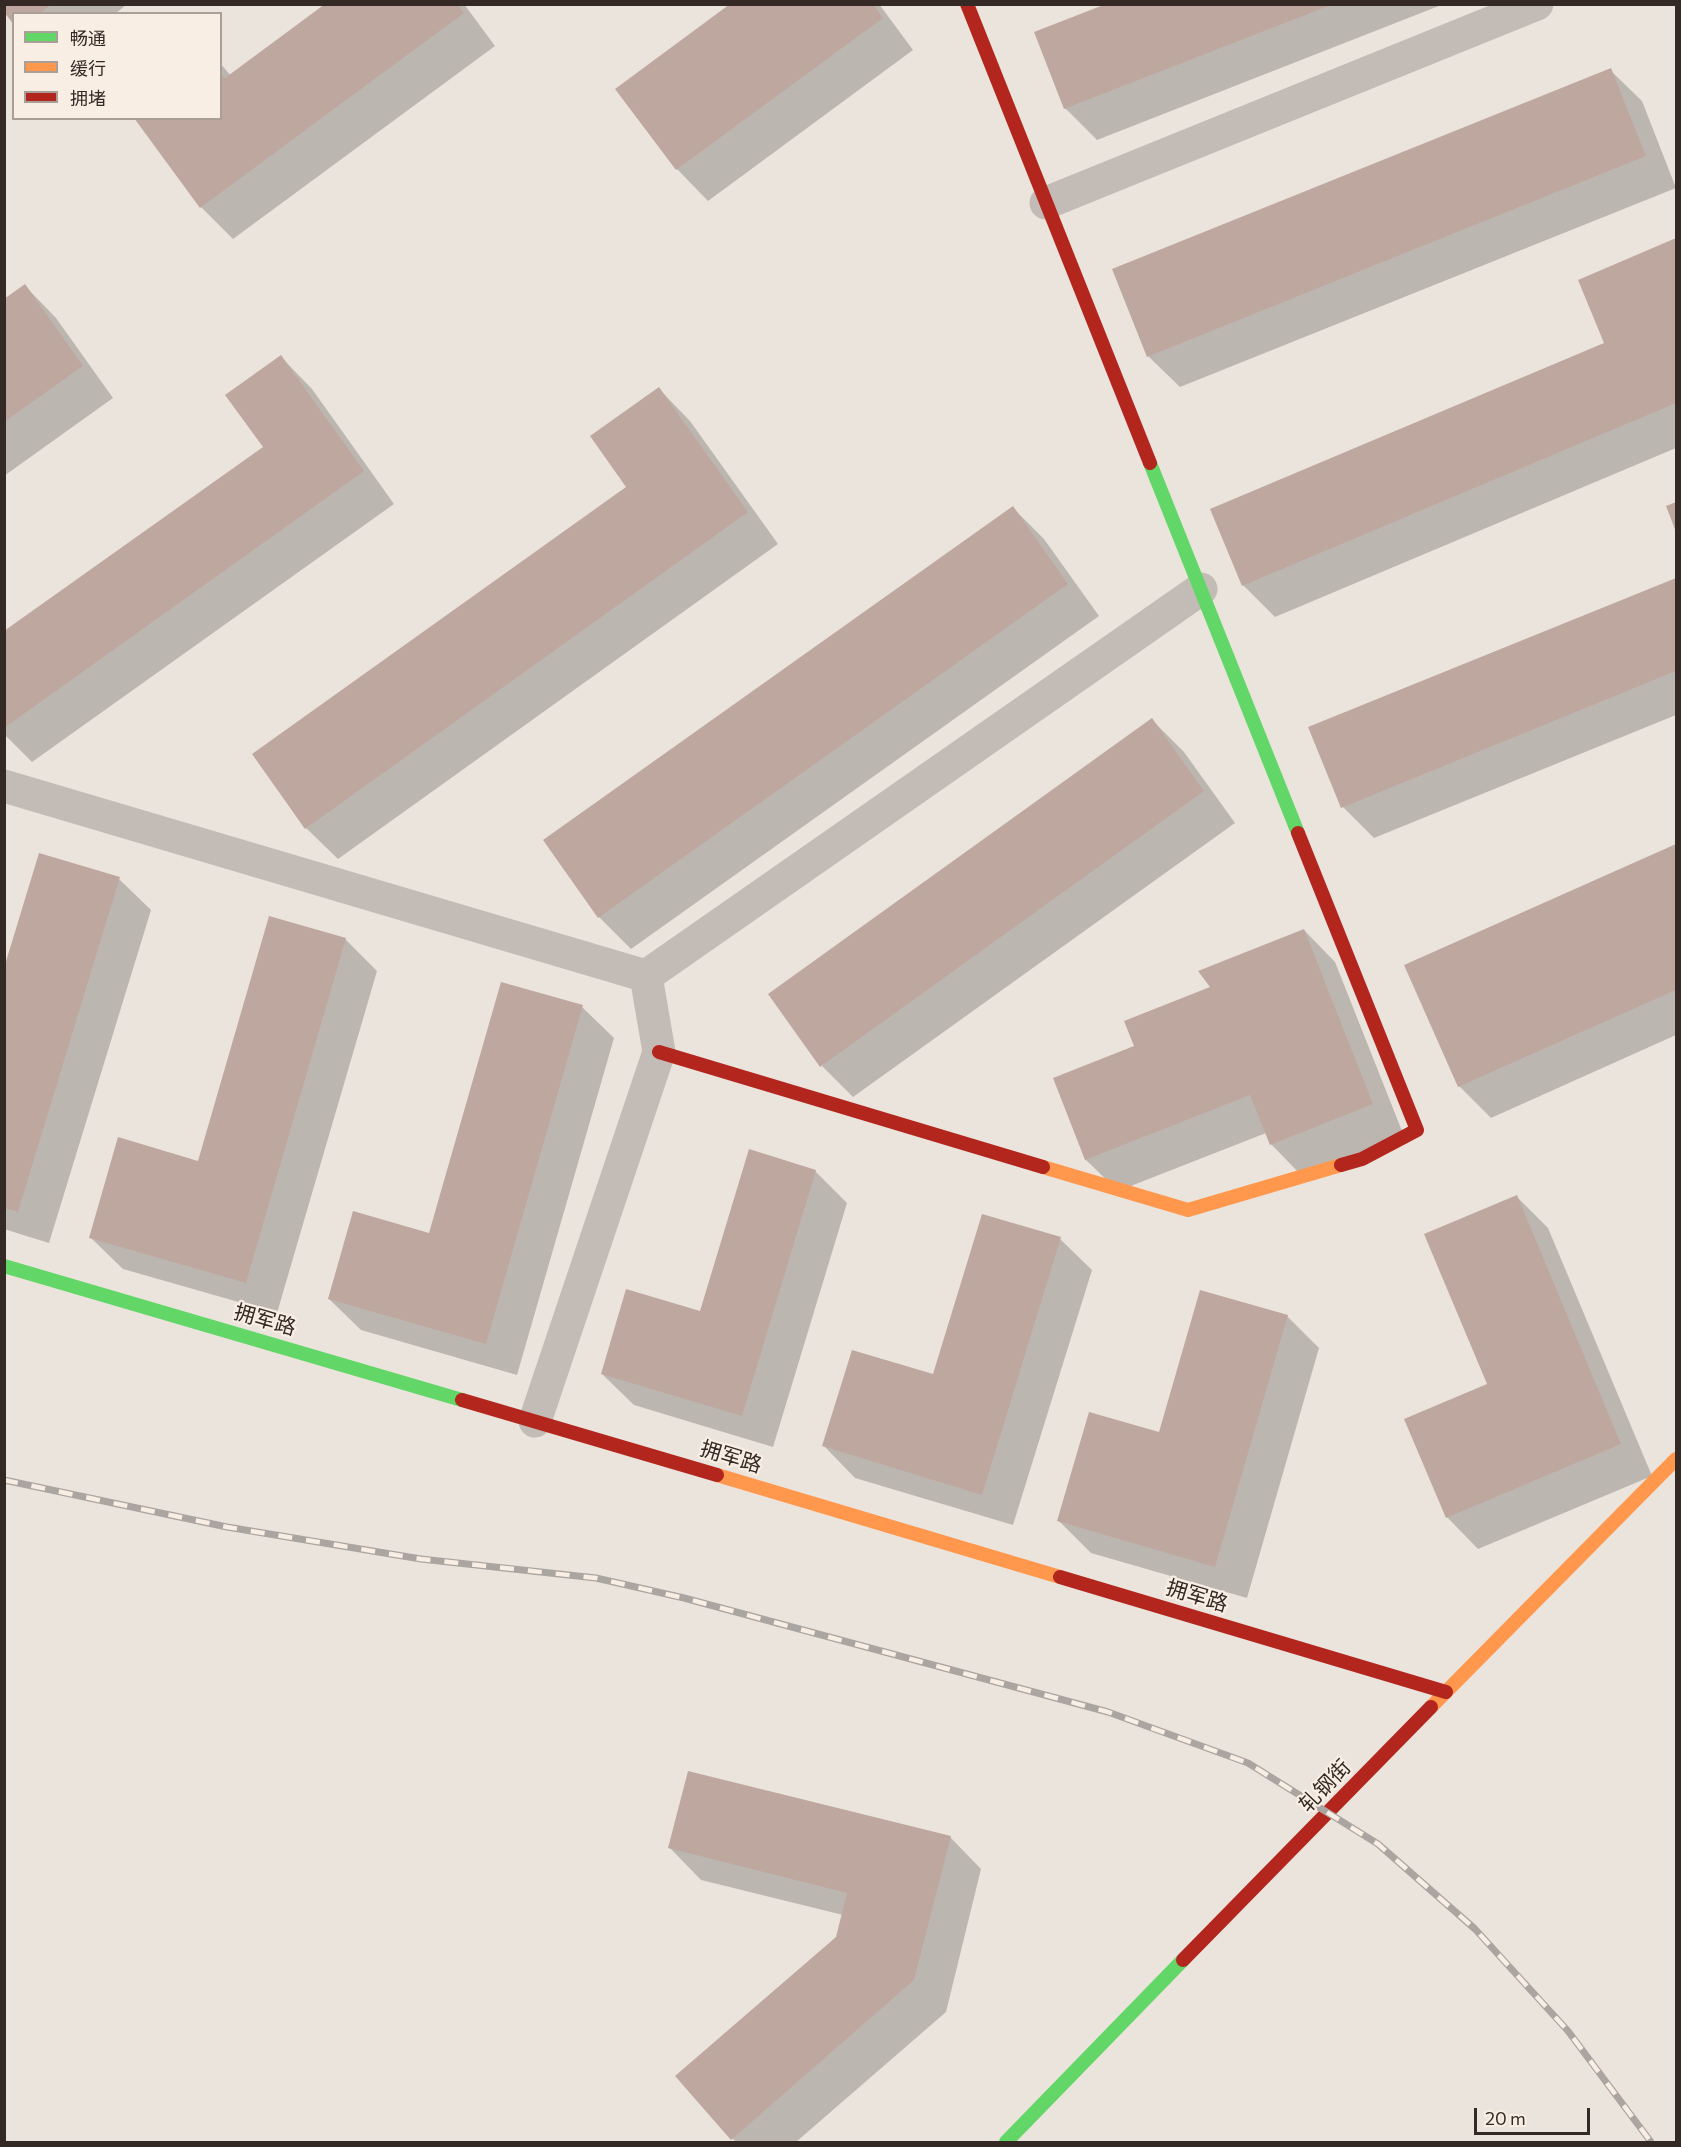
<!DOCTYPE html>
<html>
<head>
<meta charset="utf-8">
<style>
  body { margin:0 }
  #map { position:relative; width:1681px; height:2147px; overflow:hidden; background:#ebe4dd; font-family:Commissioner,"Noto Sans SC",sans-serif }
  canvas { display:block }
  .frame { position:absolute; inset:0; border:6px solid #342925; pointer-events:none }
  .legend { position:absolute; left:12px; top:12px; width:210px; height:108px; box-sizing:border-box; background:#f9eee3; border:2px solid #aa9f97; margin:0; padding:8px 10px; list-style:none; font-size:18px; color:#342925 }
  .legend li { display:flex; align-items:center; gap:12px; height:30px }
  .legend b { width:30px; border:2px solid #aa9f97 }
  .scale { position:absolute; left:1474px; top:2108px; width:116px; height:27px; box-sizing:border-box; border:3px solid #342925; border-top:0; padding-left:8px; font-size:18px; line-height:21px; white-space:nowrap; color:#342925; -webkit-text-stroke:4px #f9eee3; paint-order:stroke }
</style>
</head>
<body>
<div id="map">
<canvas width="1681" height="2147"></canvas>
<div class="frame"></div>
<ul class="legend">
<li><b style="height:8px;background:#63d668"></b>畅通</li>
<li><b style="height:8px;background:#ff974d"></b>缓行</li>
<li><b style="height:8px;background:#b3261e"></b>拥堵</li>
</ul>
<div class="scale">20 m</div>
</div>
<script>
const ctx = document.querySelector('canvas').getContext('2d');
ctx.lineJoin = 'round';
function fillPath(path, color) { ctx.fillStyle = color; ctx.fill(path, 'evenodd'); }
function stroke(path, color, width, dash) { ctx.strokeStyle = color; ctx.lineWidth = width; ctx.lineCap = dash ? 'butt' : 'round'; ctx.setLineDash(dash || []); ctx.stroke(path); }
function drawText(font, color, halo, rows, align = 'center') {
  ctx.font = font + ' Commissioner,"Noto Sans SC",sans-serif'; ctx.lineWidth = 4.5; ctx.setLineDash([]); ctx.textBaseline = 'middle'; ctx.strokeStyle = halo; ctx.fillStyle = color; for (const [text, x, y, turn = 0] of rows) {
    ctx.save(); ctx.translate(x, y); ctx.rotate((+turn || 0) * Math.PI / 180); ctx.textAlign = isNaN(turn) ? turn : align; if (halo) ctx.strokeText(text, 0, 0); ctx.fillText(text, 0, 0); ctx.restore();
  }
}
const shadow = new Path2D(`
  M4,4H127L115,14H14Z
  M328,4H464L495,46L233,239L201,207L136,118H220V63L231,76Z
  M733,4H879L913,50L708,201L677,169Z
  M1110,4H1444L1097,140L1065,108Z
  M1610,70L1642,101L1676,188L1180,387L1148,356Z
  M1676,240V448L1275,617L1243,585L1606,344L1580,281Z
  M25,286L56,318L113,398L4,476V301Z
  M281,357L312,389L394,504L32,762L4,734V633L265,447Z
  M659,389L690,421L778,544L338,859L306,828L628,487Z
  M1013,508L1044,539L1099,616L631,949L599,917L545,841Z
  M1676,580V715L1374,838L1343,807L1310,728Z
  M1152,720L1184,752L1235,823L853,1097L822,1066Z
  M1676,846V1035L1491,1118L1459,1086L1406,966Z
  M119,879L151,910L49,1243L4,1229V973Z
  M1304,930L1335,962L1404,1136L1302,1176L1271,1144L1266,1133L1118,1191L1086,1160L1055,1079L1136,1047Z
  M345,939L377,971L277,1313L123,1269L91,1238L199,1162Z
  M582,1007L614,1038L517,1375L361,1330L329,1299L430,1235Z
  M815,1171L847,1203L773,1447L634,1405L602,1374L701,1313Z
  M1516,1196L1548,1228L1652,1476L1478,1549L1447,1517L1488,1385Z
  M1060,1239L1092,1270L1013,1525L855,1478L824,1446L934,1376Z
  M1287,1316L1319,1348L1247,1598L1091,1553L1059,1521L1160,1434Z
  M950,1837L981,1869L946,2012L796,2142H736L677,2076L837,1938L843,1915L701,1880L670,1848Z`);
const building = new Path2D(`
  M4,4H52L39,14H14V25L4,12Z
  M325,4H457L464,13L200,208L134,118H220V72L225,78Z
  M730,4H873L883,18L676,170L615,89Z
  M1106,4H1331V5L1064,109L1034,32Z
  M1611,68L1646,156L1147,357L1112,269Z
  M1676,238V403L1242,586L1210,509L1604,343L1578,280Z
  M25,284L83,366L4,422V299Z
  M281,355L364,471L4,728V631L263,447L225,395Z
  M659,387L748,512L305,829L252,754L626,487L590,436Z
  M1676,502V532L1666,506Z
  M1013,506L1068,584L598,918L543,840Z
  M1676,578V671L1341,808L1308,727Z
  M1152,718L1204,791L820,1067L768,994Z
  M1676,844V990L1458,1087L1404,965Z
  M39,853L120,877L18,1212L4,1208V968Z
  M269,916L346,938L246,1283L89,1238L118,1137L198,1161Z
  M1304,929L1373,1104L1270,1145L1250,1095L1085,1160L1053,1078L1134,1046L1124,1021L1210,987L1198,971Z
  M501,982L583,1005L486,1344L328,1299L353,1211L429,1233Z
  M749,1149L816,1170L742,1416L601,1374L626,1289L700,1311Z
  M1517,1195L1621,1444L1446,1518L1404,1419L1487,1384L1424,1234Z
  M982,1214L1061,1237L982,1495L822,1446L852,1350L933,1374Z
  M1200,1290L1288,1315L1215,1567L1057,1521L1089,1412L1159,1432Z
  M688,1771L951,1836L914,1980L731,2140L675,2076L836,1937L847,1893L668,1848Z`);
const street = new Path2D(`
  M1046,203L1537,4
  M4,786L646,976
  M646,976L1201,589
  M535,1421L659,1052L646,976`);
const fast = new Path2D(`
  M1150,463L1298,833
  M4,1266L462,1400
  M1006,2142L1183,1960`);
const slow = new Path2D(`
  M1043,1167L1188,1210L1341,1165
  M717,1475L1060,1577
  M1431,1707L1676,1459`);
const jam = new Path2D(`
  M967,4L1150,463
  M1298,833L1417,1130L1362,1159L1341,1165
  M659,1052L1043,1167
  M462,1400L717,1475
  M1060,1577L1446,1692
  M1183,1960L1431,1707`);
const rail = new Path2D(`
  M4,1480L227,1527L421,1559L596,1578L684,1598L1108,1712L1248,1763L1378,1844L1475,1929L1568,2031L1651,2142`);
const streetNames = [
  ["拥军路",265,1320,16],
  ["拥军路",731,1457,17],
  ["拥军路",1197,1596,17],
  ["轧钢街",1325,1786,-46]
];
fillPath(shadow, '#0003');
fillPath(building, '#bea79f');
stroke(street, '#c3bcb6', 33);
stroke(fast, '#63d668', 14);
stroke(slow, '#ff974d', 14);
stroke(jam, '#b3261e', 14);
stroke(rail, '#aba5a1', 7);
stroke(rail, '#f9eee3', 4.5, [14]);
drawText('21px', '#342925', '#f9eee3', streetNames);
</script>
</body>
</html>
